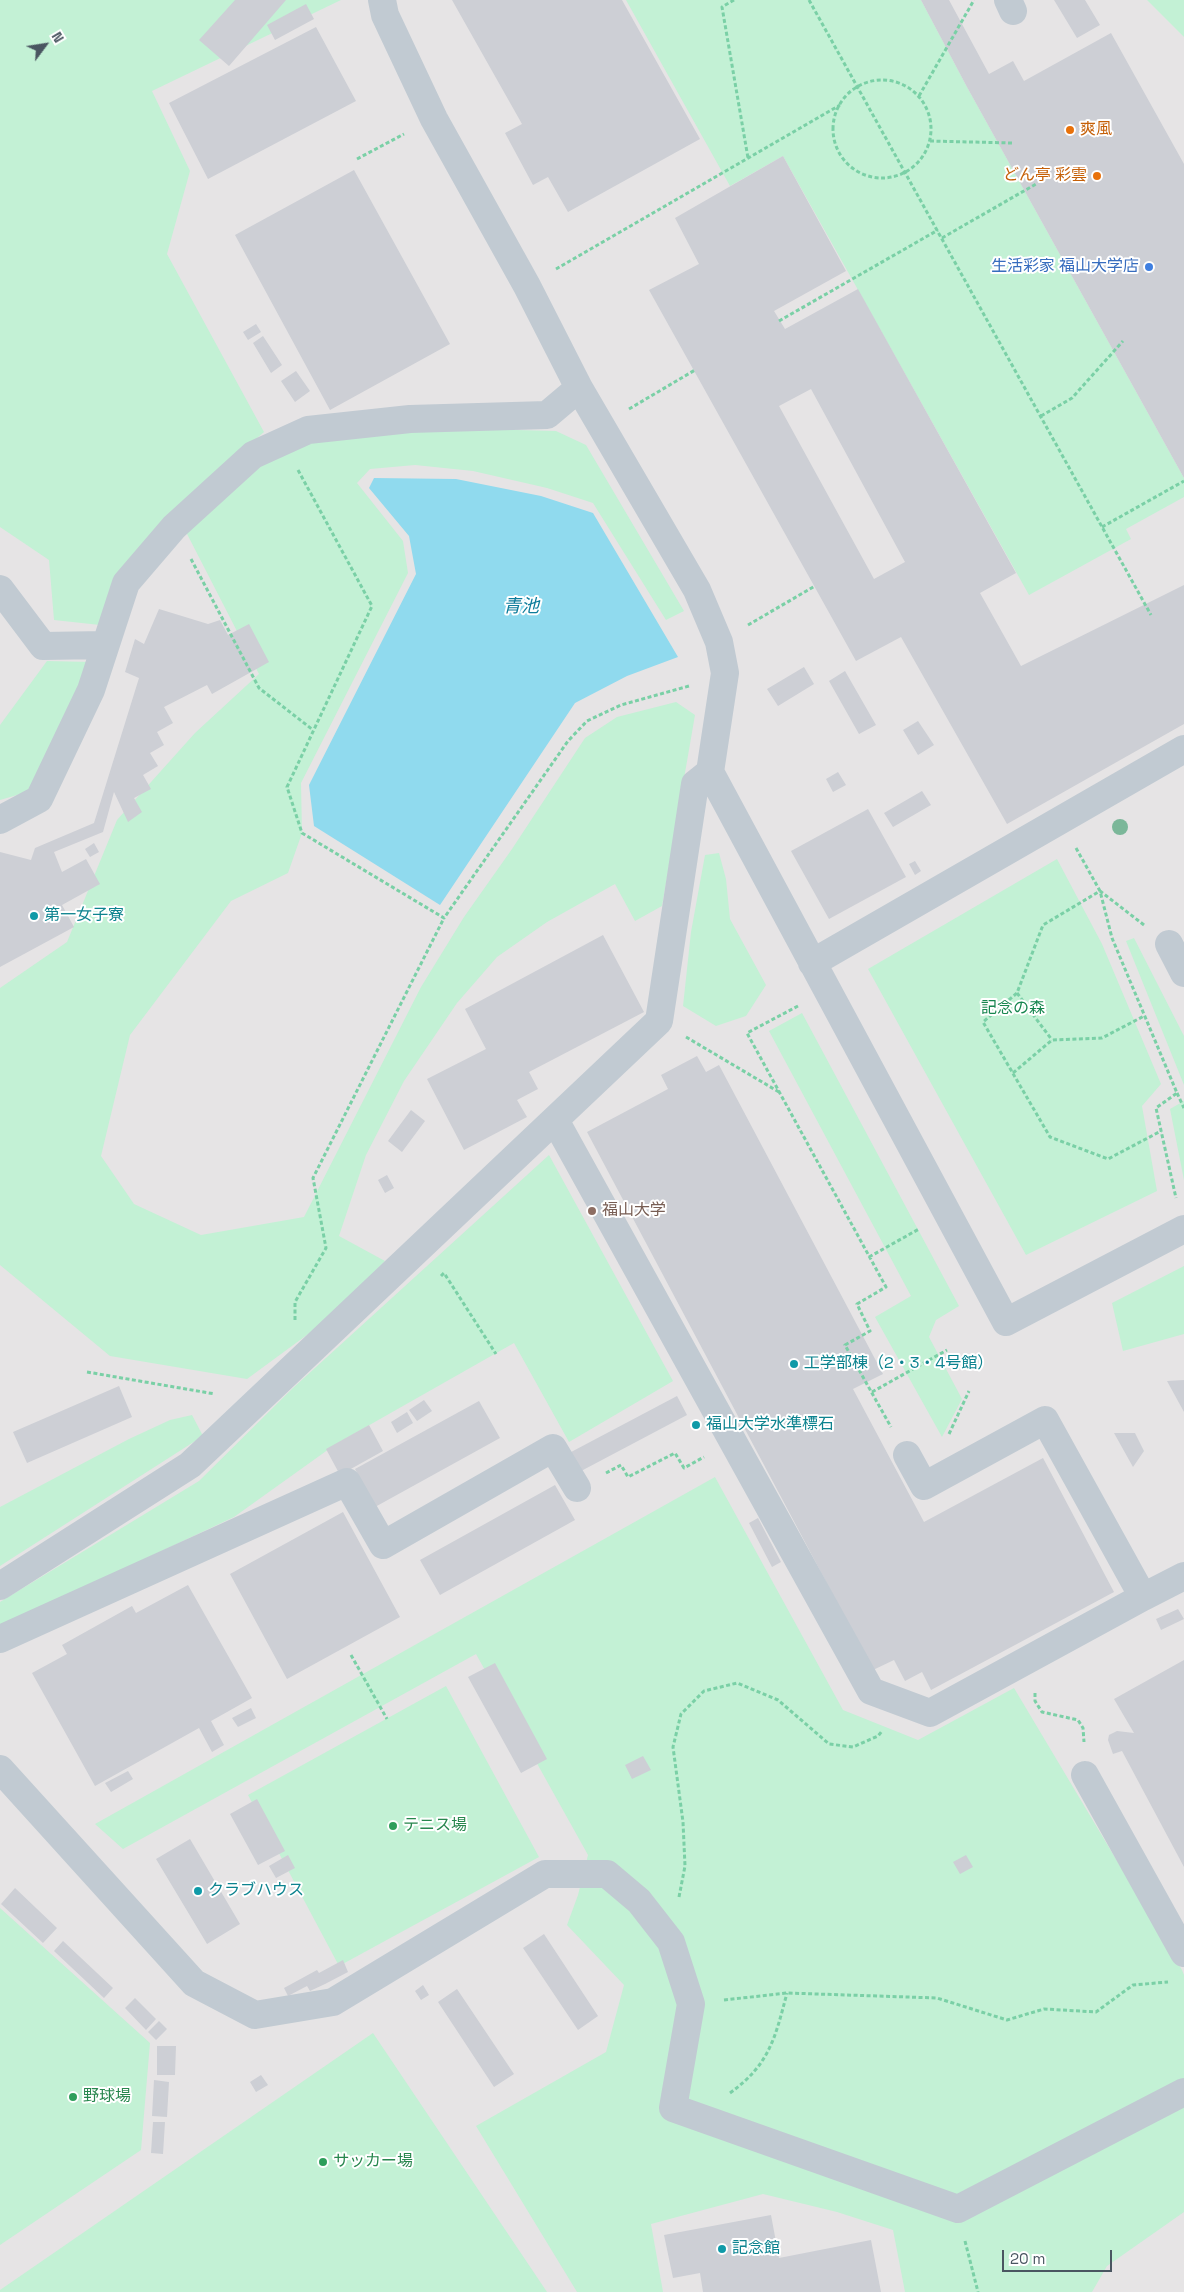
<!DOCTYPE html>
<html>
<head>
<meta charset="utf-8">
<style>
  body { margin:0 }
  #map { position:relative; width:1184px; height:2292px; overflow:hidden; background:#f5f3f3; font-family:"Space Grotesk",sans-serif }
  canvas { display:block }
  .north { position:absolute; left:20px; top:20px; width:50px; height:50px; -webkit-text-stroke:4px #fff; paint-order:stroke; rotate:59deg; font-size:14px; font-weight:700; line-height:20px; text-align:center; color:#4a5661 }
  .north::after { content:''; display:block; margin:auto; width:18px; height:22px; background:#4a5661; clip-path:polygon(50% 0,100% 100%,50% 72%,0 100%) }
  .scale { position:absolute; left:1002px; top:2250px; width:110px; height:22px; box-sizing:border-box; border:2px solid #4a5661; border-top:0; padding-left:6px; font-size:15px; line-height:18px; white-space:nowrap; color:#4a5661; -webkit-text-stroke:4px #fff; paint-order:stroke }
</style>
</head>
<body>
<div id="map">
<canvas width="1184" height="2292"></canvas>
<div class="north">N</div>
<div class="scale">20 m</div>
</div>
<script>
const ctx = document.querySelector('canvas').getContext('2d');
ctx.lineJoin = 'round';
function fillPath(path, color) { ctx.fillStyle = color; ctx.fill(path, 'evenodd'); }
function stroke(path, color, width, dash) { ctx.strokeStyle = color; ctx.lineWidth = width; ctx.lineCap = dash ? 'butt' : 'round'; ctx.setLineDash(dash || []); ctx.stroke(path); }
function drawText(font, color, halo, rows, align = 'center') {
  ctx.font = font + ' "Space Grotesk","Noto Sans JP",sans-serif'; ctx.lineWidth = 4; ctx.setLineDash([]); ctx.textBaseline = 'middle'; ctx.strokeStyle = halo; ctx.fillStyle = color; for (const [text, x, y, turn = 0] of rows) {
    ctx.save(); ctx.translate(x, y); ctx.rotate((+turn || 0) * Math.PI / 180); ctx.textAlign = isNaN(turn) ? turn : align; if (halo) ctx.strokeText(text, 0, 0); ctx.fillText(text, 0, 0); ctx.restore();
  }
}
const education = new Path2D(`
  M178,0H1184V2292H0V129Z`);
const green = new Path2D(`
  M0,0H341L152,91L190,171L167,254L264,432L183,503L100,625L54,620L49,560L0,527Z
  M626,0H921L967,87L1184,478V497L1126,529L1131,539L1029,595L783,156L730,186Z
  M1147,0H1184V37Z
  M439,428L556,431L586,445L684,611L666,620L593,503L547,488L473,471L415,465L370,469L357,483L403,541L408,573L301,783L302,833L288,873L231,901L130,1035L101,1156L134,1204L201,1235L304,1217L421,987L464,917L512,849L585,738L617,717L676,702L695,715L662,906L635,921L615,884L547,922L497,957L457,1003L404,1081L366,1155L339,1236L385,1261L330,1318L247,1379L110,1356L0,1265V988L67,942L117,820L195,733L259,674L185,530L260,463L297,443Z
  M47,661L92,662L31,791L0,800V725Z
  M719,853L726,879L730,919L766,985L746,1016L716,1026L683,1006L691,932L705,855Z
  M1057,859L1102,944L1161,1084L1142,1106L1157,1191L1026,1255L868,969Z
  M1134,938L1184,1036V1085L1126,941Z
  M802,1013L959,1306L936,1320L929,1337L962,1399L942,1437L875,1317L911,1296L769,1031Z
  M1184,1101V1180L1170,1109Z
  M549,1155L673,1381L569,1442L514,1343L336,1444L234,1517L0,1627V1602L199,1481L293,1388Z
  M1184,1266V1334L1123,1351L1112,1303Z
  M192,1415L203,1436L0,1566V1507L129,1439L170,1420Z
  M715,1477L843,1710L918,1740L1014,1688L1182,1970L1184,1975V2212L1107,2266L1092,2292H905L893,2230L837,2212L763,2194L651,2224L663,2292H577L476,2126L606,2052L624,1985L567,1925L578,1895L588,1855L476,1654L123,1849L95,1824Z
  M446,1686L539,1857L339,1966L248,1795Z
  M0,1908L150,2043L141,2150L0,2245Z
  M373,2033L547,2292H0V2290Z`);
const water = new Path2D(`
  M374,478L456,479L541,496L593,513L678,657L627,676L575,703L440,905L314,826L309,785L416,574L409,536L369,488Z`);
const building = new Path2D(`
  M235,0H286L229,66L199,40Z
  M452,0H622L700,139L568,212L548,177L533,185L505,133L522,124Z
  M921,0H949L989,74L1013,61L1024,81L1111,33L1184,164V478L967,87Z
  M1054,0H1085L1100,25L1077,38Z
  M306,4L314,19L275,40L267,25Z
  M316,27L356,101L208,179L169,103Z
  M783,156L846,271L774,311L785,329L858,289L1016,573L980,593L1021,666L1184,585V724L1007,824L901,637L856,661L649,290L699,264L675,218ZM811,389L905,562L874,579L779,406Z
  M354,170L450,344L330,410L235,235Z
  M256,324L261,332L248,340L243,332Z
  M263,336L282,365L271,373L253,343Z
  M296,371L310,391L295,402L281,381Z
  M159,609L208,624L220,620L228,635L249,624L269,662L212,694L207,685L164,707L173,723L157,732L164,745L150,753L158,766L143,775L151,789L134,798L142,812L128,822L114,792L103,832L54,852L62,872L86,859L100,884L62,905L74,927L0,967V852L31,860L35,848L94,823L139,678L125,672L135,639L144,644Z
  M804,667L814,684L778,706L767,689Z
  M845,671L876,725L859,734L829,681Z
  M918,721L934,745L918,755L903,730Z
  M838,772L846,785L833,792L826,779Z
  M922,791L931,805L893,827L884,813Z
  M868,809L906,877L829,919L791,851Z
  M94,843L99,852L90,857L85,849Z
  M915,861L921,871L915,875L909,864Z
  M603,935L644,1012L529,1072L538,1089L517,1100L527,1117L464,1150L427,1079L486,1049L465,1009Z
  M697,1056L706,1072L719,1065L883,1374L853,1389L924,1522L1043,1458L1114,1592L931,1690L922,1672L905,1681L894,1660L873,1670L587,1132L668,1089L661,1075Z
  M411,1110L425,1121L402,1152L388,1141Z
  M387,1175L394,1188L385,1193L378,1180Z
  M1184,1380V1412L1167,1381Z
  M119,1386L132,1417L27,1463L13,1432Z
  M677,1396L687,1415L566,1479L556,1460Z
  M424,1400L432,1411L417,1421L409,1410Z
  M479,1401L500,1438L375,1507L355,1469Z
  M407,1412L413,1423L397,1433L391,1422Z
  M369,1425L383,1451L340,1475L326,1449Z
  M1114,1433H1135L1144,1451L1133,1467Z
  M555,1485L575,1520L440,1595L420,1560Z
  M343,1512L400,1617L287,1679L230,1574Z
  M758,1518L781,1562L772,1567L749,1523Z
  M188,1585L252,1698L211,1721L224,1745L212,1752L199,1728L95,1786L32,1673L67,1654L62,1645L132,1606L136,1613Z
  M1178,1609L1184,1619L1161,1630L1156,1619Z
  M1184,1660V1867L1122,1751L1113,1754L1108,1740L1109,1735L1117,1731L1134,1733L1114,1699Z
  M495,1663L547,1759L521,1773L468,1677Z
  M251,1708L256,1718L238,1727L232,1718Z
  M643,1756L651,1770L632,1779L625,1765Z
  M128,1771L133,1779L111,1792L105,1783Z
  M257,1799L285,1851L258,1865L230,1814Z
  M190,1839L240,1924L207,1944L156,1859Z
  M288,1855L295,1868L276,1878L269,1866Z
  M966,1855L973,1867L960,1874L953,1862Z
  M15,1888L57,1928L43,1943L1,1904Z
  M544,1934L598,2016L578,2030L523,1948Z
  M63,1941L113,1988L104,1998L54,1951Z
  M343,1960L348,1972L325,1984L310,1991L307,1986L288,1996L284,1988L317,1970L319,1973Z
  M423,1985L429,1995L421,2000L415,1991Z
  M457,1989L514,2074L494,2087L438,2002Z
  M135,1998L156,2019L146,2030L125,2008Z
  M159,2021L167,2029L156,2040L148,2032Z
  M157,2046H176L175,2075H157Z
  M261,2075L268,2085L256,2092L250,2082Z
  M154,2080L169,2082L167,2117L152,2116Z
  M153,2122H165L163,2154L151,2153Z
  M771,2215L779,2258L871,2240L881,2292H703L700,2273L673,2278L664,2235Z`);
const path = new Path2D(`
  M734,0L722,7L748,158
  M809,0L1151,615
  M833 129a49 49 0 1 1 98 0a49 49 0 1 1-98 0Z
  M919,96L974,0
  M930,141L1013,143
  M357,159L404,134
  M942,238L1036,184
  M556,269L840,105
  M779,321L938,230
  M629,409L695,370
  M1041,416L1072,398L1123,341
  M298,470L372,606L287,787L302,833L444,918L568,741L587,721L621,705L689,686
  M1102,527L1184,481
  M191,559L259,688L313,730
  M748,625L815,586
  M1076,848L1100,891L1112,938L1177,1093L1156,1108L1176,1198
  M1144,925L1100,891L1043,925L1017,993L983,1022L1050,1137L1108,1159L1161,1131
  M1017,993L1052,1040
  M798,1006L747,1033L886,1287L857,1304L870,1331L845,1345L891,1427
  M686,1037L779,1092
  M1013,1073L1052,1040L1102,1038L1144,1016
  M1177,1093L1184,1108
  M869,1257L919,1229
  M441,1276L444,1273L496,1354
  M295,1320V1302L326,1248L313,1178L444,918
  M87,1372L215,1394
  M872,1392L947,1350
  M949,1434L969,1391
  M606,1473L621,1465L628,1477L675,1453L684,1468L704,1457
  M351,1655L387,1719
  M1035,1693V1701L1042,1712L1078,1720L1083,1728L1084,1742
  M679,1897L685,1866L683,1822L673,1747L681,1714L704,1691L737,1683L778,1700L829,1744L853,1747L878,1736L882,1731
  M724,2000L787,1993L937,1998L1007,2020L1044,2009L1096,2012L1133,1985L1168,1982
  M730,2093C770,2064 775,2038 787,1993
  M965,2241L978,2292`);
const minor = new Path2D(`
  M382,0L385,15L434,119L527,286L579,388L697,590L719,642L725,673L710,772L1006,1322L1184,1229
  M1008,0L1013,11
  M0,589L43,646L105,645
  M0,820L39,799L91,690L126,583L174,527L253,455L308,430L410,419L547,415L579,388
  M1169,944L1184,973
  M812,963L1184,749
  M555,1120L871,1691L930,1713L1143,1597L1045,1420L924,1486L907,1455
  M0,1586L190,1465L659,1021L695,784L710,772
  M1143,1597L1184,1576
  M0,1639L347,1482L383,1545L553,1448L577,1488
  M0,1769L194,1983L255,2015L333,2002L545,1874H607L639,1901L671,1942L691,2004L673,2108L958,2209L1184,2092
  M1085,1775L1184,1953`);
const trees = [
  [1120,827]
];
const markers = [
  [1070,130,5,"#e8710a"],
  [1097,176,5,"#e8710a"],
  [1149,267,5,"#3f7fe0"],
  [34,916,5,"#0f9aa8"],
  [592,1211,5,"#8d6e63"],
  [794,1364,5,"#0f9aa8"],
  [696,1425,5,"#0f9aa8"],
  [393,1826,5,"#2e9e5b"],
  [198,1891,5,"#0f9aa8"],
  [73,2097,5,"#2e9e5b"],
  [323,2162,5,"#2e9e5b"],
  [722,2249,5,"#0f9aa8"]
];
const foodNames = [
  ["爽風",1080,130],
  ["どん亭 彩雲",1087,176,"right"]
];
const shopNames = [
  ["生活彩家 福山大学店",1139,267]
];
const cultureNames = [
  ["第一女子寮",44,916],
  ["工学部棟（2・3・4号館）",804,1364],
  ["福山大学水準標石",706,1425],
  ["クラブハウス",208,1891],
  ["記念館",732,2249]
];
const parkNames = [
  ["記念の森",1013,1009]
];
const educationNames = [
  ["福山大学",602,1211]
];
const leisureNames = [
  ["テニス場",403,1826],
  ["野球場",83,2097],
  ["サッカー場",333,2162]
];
const waterNames = [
  ["青池",521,607]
];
fillPath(education, '#e6e4e5');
fillPath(green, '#c3f1d5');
fillPath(water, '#90daee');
fillPath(building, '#cdcfd5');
stroke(path, '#7ad0a6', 3, [4, 2.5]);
stroke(minor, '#c1cad2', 28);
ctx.fillStyle = '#7bb799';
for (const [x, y] of trees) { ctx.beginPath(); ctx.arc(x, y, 8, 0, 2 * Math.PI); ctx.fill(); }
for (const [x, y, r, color] of markers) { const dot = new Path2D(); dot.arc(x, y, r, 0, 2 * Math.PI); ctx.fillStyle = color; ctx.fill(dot); stroke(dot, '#fff', 2); }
drawText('16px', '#c56008', '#fff', foodNames, 'left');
drawText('16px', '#366cbe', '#fff', shopNames, 'right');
drawText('16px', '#0d838f', '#fff', cultureNames, 'left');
drawText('16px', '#17864f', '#fff', parkNames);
drawText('16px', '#785e54', '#fff', educationNames, 'left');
drawText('16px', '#27864d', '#fff', leisureNames, 'left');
drawText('italic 18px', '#0c7c9b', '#fff', waterNames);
</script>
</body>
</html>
